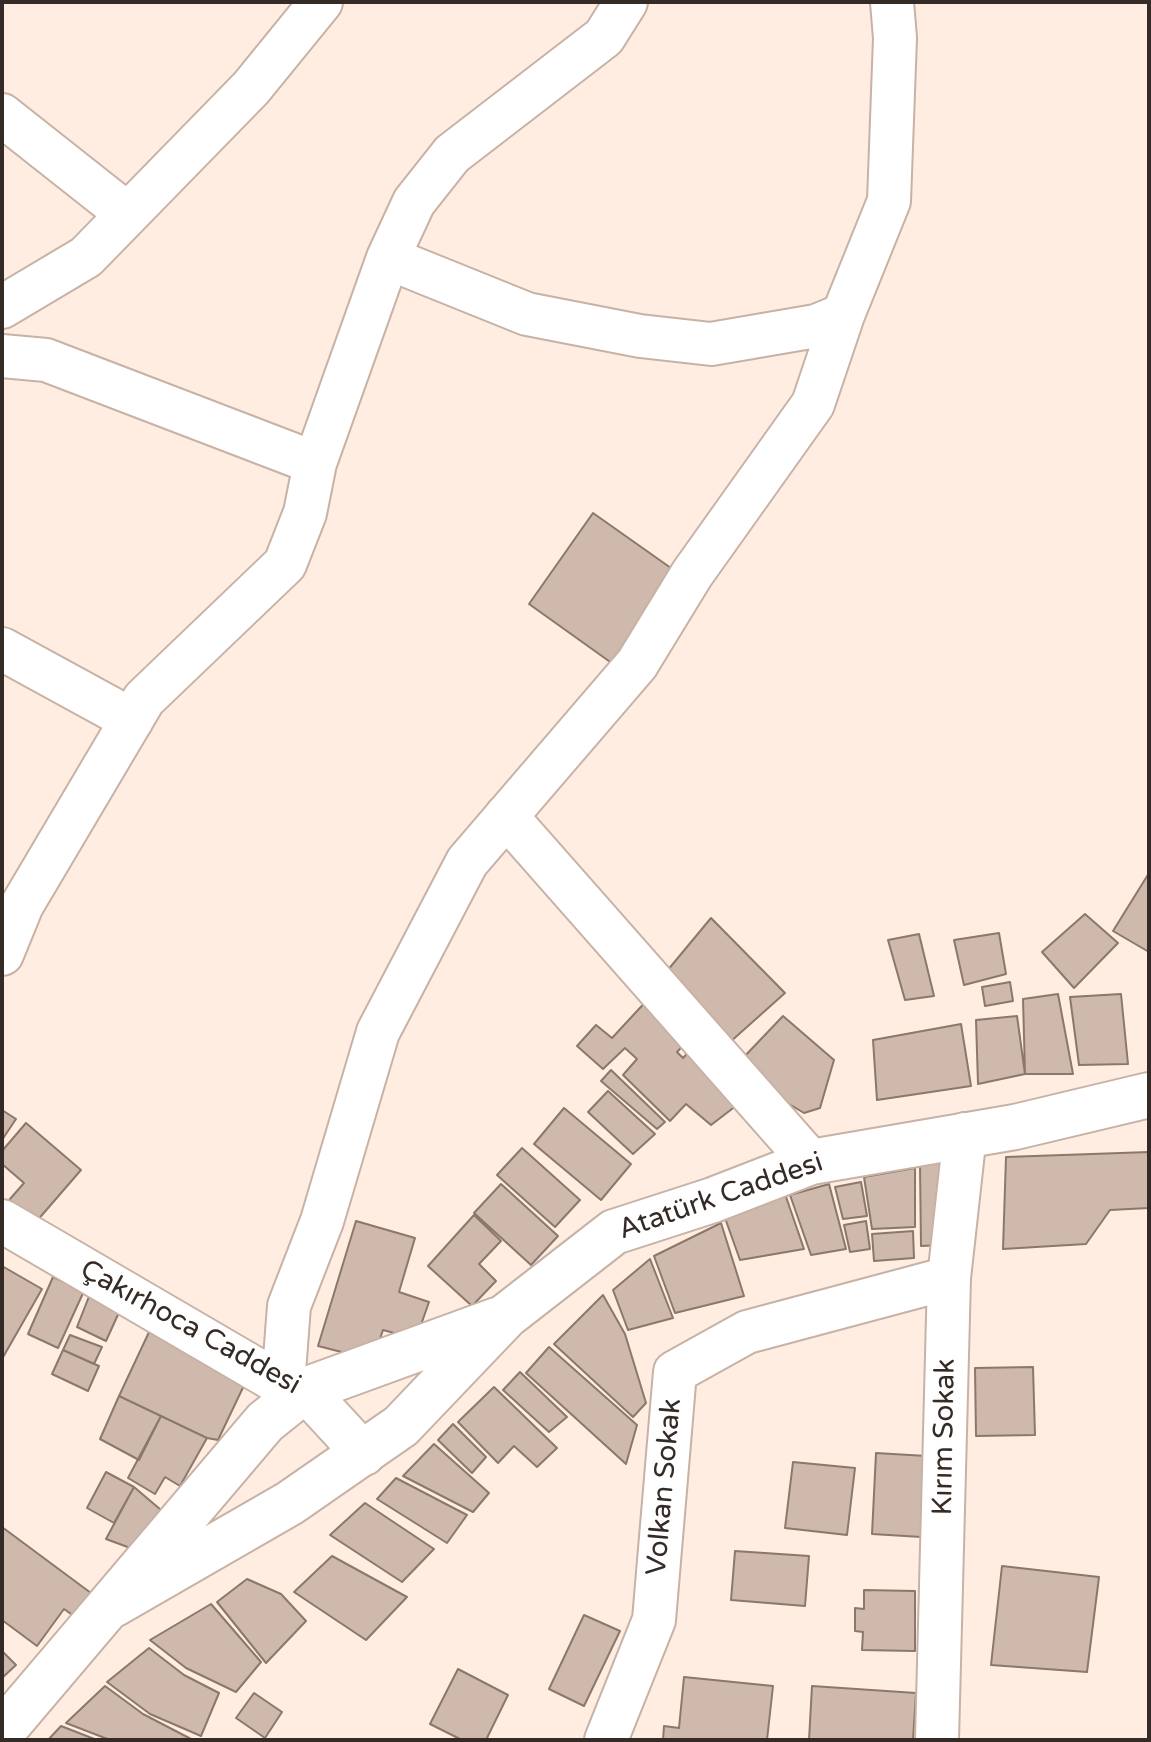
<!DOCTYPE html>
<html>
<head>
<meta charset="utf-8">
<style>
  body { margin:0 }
  #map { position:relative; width:1151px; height:1742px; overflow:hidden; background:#ffede2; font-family:"Varela Round",sans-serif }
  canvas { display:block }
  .frame { position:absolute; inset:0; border:4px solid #342b26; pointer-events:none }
</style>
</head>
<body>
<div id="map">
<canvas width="1151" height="1742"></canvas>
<div class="frame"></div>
</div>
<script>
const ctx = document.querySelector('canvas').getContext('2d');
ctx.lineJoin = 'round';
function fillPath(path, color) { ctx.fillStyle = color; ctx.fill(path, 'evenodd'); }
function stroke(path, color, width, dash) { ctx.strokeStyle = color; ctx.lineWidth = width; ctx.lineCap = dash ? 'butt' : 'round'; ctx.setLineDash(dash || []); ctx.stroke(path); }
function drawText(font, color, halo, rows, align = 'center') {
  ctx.font = font + ' "Varela Round",sans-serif'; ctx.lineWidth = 8; ctx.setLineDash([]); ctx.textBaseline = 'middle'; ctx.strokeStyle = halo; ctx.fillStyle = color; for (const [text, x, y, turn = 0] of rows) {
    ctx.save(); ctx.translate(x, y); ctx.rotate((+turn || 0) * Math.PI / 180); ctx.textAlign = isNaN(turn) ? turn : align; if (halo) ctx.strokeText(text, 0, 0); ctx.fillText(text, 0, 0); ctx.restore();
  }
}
const building = new Path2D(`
  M593,513L678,573L613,664L529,604Z
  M1149,873V952L1113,931Z
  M1085,914L1118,943L1074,988L1042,952Z
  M711,918L785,993L729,1043L662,977Z
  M999,933L1006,974L964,985L954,940Z
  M919,934L934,996L905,1000L888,940Z
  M1010,982L1013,1001L985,1006L982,987Z
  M1058,994L1073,1074H1025L1023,999Z
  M1121,994L1128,1064L1079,1065L1070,997Z
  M651,996L691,1037L677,1052L683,1058L696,1044L745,1099L711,1125L686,1104L670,1121L623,1075L637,1059L625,1048L603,1069L577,1046L596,1025L612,1038Z
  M783,1016L834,1060L820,1108L804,1113L784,1101L742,1059Z
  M1017,1016L1025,1074L978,1084L976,1020Z
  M961,1024L971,1086L877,1100L873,1040Z
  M611,1070L665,1122L657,1129L601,1081Z
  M608,1091L655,1134L633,1154L588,1112Z
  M564,1108L631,1164L601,1200L534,1144Z
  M2,1110L16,1119L2,1140Z
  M26,1123L81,1170L29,1230L3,1207L24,1183L2,1164V1151Z
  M522,1148L580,1200L555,1227L497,1175Z
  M1149,1152V1208L1110,1210L1086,1244L1003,1249L1006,1157Z
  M950,1161L943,1245L921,1246L920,1166Z
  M915,1168V1227L872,1229L864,1177Z
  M861,1182L867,1216L843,1219L835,1187Z
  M501,1184L558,1236L531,1265L474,1213Z
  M829,1184L846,1249L811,1255L790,1195Z
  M784,1191L804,1249L740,1260L725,1218Z
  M474,1215L501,1241L479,1264L496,1281L472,1306L428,1266Z
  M356,1221L415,1238L399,1292L429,1302L416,1339L383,1330L373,1360L318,1346Z
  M866,1221L870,1249L850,1252L844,1225Z
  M721,1223L744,1296L675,1313L654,1256Z
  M913,1231L914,1258L874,1261L872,1234Z
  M650,1259L673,1318L628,1330L613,1290Z
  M2,1266L42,1289L2,1359Z
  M53,1277L84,1291L58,1348L28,1334Z
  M90,1294L121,1308L106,1341L77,1327Z
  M603,1295L625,1334L646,1403L633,1417L554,1344Z
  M150,1330L248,1377L218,1440L207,1438L119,1396Z
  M70,1335L102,1347L94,1364L63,1350Z
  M549,1347L637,1425L626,1464L526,1373Z
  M63,1350L99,1366L88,1391L52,1374Z
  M1033,1367L1035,1435L976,1436L975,1368Z
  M520,1372L567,1417L549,1432L503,1390Z
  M494,1387L557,1448L537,1467L514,1446L498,1463L458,1422Z
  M119,1396L161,1416L139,1460L100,1439Z
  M161,1416L207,1438L180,1486L165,1477L155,1494L128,1478Z
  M453,1424L486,1457L472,1473L438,1440Z
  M434,1444L489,1493L473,1512L403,1476Z
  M876,1453L943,1457L938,1538L872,1534Z
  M793,1462L855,1468L847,1535L785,1528Z
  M106,1472L134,1487L114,1523L87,1508Z
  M396,1478L467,1515L447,1543L377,1499Z
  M134,1487L161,1510L133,1549L106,1539Z
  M365,1503L434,1549L402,1582L330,1535Z
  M2,1527L95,1596L78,1619L64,1609L37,1646L2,1620Z
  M735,1551L809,1556L805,1606L731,1600Z
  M332,1556L407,1597L366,1640L294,1592Z
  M1002,1566L1099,1577L1087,1672L991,1665Z
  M247,1579L281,1594L306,1621L266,1663L217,1602Z
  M864,1590L915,1591V1651L862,1650L863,1632L855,1631V1608L864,1609Z
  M211,1604L261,1662L236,1692L186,1668L150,1640Z
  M584,1615L620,1631L584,1706L549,1689Z
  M149,1648L184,1675L219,1693L201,1736L150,1714L107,1682Z
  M2,1651L16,1665L2,1678Z
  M458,1669L508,1695L486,1740H462L430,1724Z
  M684,1677L773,1686L767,1740H663L664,1726L679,1728Z
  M105,1686L143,1714L193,1740H110L66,1723Z
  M812,1686L916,1693L913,1740H809Z
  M254,1693L282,1712L265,1738L236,1718Z
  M61,1726L97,1740H48Z`);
const minor = new Path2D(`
  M2,115L126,213
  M388,258L414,202L452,154L604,37L626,2
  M2,307L86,257L251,88L321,2
  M2,356L46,360L315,463
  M2,649L132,720
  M506,816L811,1162
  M2,954L22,905L144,699L285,564L305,513L315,463L388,258L527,314L640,336L711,344L816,326L843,315
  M2,1221L283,1385L305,1390L364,1454
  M283,1385L289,1306L322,1221L378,1032L467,862L637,664L692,574L813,404L843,315L889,201L895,38L892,2
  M606,1740L654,1620L675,1372L747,1332L949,1278
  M937,1740L949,1278L965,1134`);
const major = new Path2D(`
  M113,1605L290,1503L401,1426L506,1316L614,1232L713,1200L811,1162L1015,1127L1149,1095
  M2,1732L265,1422L305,1390L497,1320`);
const streetNames = [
  ["Atatürk Caddesi",721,1197,-19],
  ["Çakırhoca Caddesi",190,1328,29],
  ["Kırım Sokak",945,1437,-89],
  ["Volkan Sokak",665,1487,-85]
];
fillPath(building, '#ceb9ac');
stroke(building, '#8b786b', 2);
stroke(minor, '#c7b2a5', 46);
stroke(major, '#c7b2a5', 48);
stroke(minor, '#fff', 42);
stroke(major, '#fff', 44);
drawText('28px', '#342b26', '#fefefe', streetNames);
</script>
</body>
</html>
